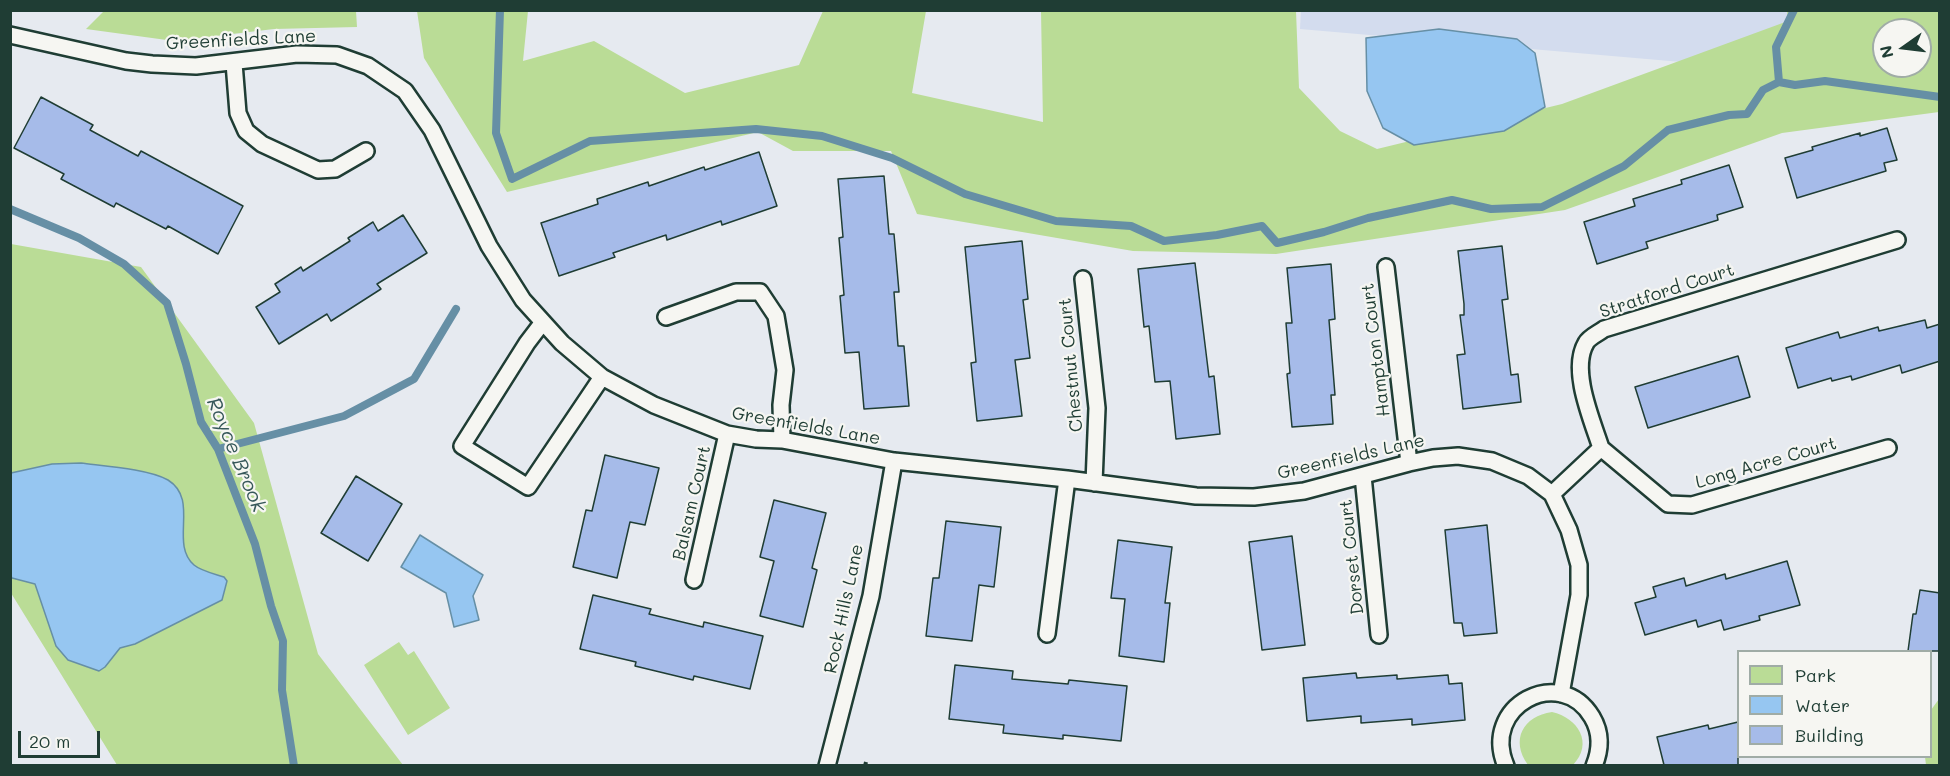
<!DOCTYPE html>
<html>
<head>
<meta charset="utf-8">
<style>
  body { margin:0 }
  #map { position:relative; width:1950px; height:776px; overflow:hidden; background:#e6eaf0; font-family:Mali,sans-serif }
  canvas { display:block }
  .frame { position:absolute; inset:0; border:12px solid #1f3d34; pointer-events:none }
  .legend { position:absolute; left:1737px; top:650px; width:195px; height:108px; box-sizing:border-box; background:#f6f6f2; border:2px solid #a0aca6; margin:0; padding:8px 10px; list-style:none; font-size:18px; color:#1f3d34 }
  .legend li { display:flex; align-items:center; gap:12px; height:30px }
  .legend b { width:30px; border:2px solid #a0aca6 }
  .north { position:absolute; left:1872px; top:18px; width:60px; height:60px; box-sizing:border-box; background:#f6f6f2; border:2px solid #a0aca6; border-radius:50%; rotate:256deg; font-size:16px; font-weight:700; line-height:24px; text-align:center; color:#1f3d34 }
  .north::after { content:''; display:block; margin:auto; width:21px; height:27px; background:#1f3d34; clip-path:polygon(50% 0,100% 100%,50% 72%,0 100%) }
  .scale { position:absolute; left:18px; top:731px; width:82px; height:27px; box-sizing:border-box; border:3px solid #1f3d34; border-top:0; padding-left:8px; font-size:18px; line-height:21px; white-space:nowrap; color:#1f3d34; -webkit-text-stroke:4px #f6f6f2; paint-order:stroke }
</style>
</head>
<body>
<div id="map">
<canvas width="1950" height="776"></canvas>
<div class="frame"></div>
<ul class="legend">
<li><b style="height:16px;background:#badc96"></b>Park</li>
<li><b style="height:16px;background:#96c6f1"></b>Water</li>
<li><b style="height:16px;background:#a6bbe9"></b>Building</li>
</ul>
<div class="north">N</div>
<div class="scale">20 m</div>
</div>
<script>
const ctx = document.querySelector('canvas').getContext('2d');
ctx.lineJoin = 'round';
function fillPath(path, color) { ctx.fillStyle = color; ctx.fill(path, 'evenodd'); }
function stroke(path, color, width, dash) { ctx.strokeStyle = color; ctx.lineWidth = width; ctx.lineCap = dash ? 'butt' : 'round'; ctx.setLineDash(dash || []); ctx.stroke(path); }
function drawText(font, color, halo, rows, align = 'center') {
  ctx.font = font + ' Mali,sans-serif'; ctx.lineWidth = 4.5; ctx.setLineDash([]); ctx.textBaseline = 'middle'; ctx.strokeStyle = halo; ctx.fillStyle = color; for (const [text, x, y, turn = 0] of rows) {
    ctx.save(); ctx.translate(x, y); ctx.rotate((+turn || 0) * Math.PI / 180); ctx.textAlign = isNaN(turn) ? turn : align; if (halo) ctx.strokeText(text, 0, 0); ctx.fillText(text, 0, 0); ctx.restore();
  }
}
const built = new Path2D(`
  M1301,10L1800,11L1797,72L1300,29Z`);
const green = new Path2D(`
  M105,10L356,11L357,27L274,29L174,41L86,29Z
  M417,11H528L523,61L594,41L685,93L799,65L823,11H926L912,93L1043,122L1041,11H1296L1299,88L1340,131L1377,149L1562,104L1788,21L1787,11H1939V112L1782,133L1565,210L1276,254L1133,251L917,214L891,151H793L758,132L507,192L424,58ZM1884,30H1920V66H1884Z
  M11,244L141,267L254,423L318,654L403,765H117L11,593Z
  M399,642L408,655L414,651L450,708L408,735L364,665Z
  M1939,699V765H1926L1925,757L1930,756L1931,710Z
  M1552,712C1578,718 1594,743 1573,765H1528C1510,740 1523,716 1552,712Z`);
const water = new Path2D(`
  M1439,29L1517,39L1535,53L1545,107L1504,131L1414,145L1383,128L1367,91L1366,38Z
  M81,463C104,466 149,469 168,480C200,500 169,543 194,565C201,571 215,574 224,577L227,581L222,600L135,644L120,648L105,667L99,671L68,660L56,646L35,584L12,578L11,576V473L52,464Z
  M420,535L483,575L473,596L479,620L454,627L446,593L401,567Z`);
const stream = new Path2D(`
  M500,10L496,133L512,179L590,141L756,129L822,136L892,158L965,194L1056,221L1131,226L1164,241L1217,235L1262,226L1277,243L1324,232L1368,218L1452,200L1491,209L1542,207L1624,166L1668,130L1729,115L1747,114L1763,90L1779,82L1795,85L1825,81L1940,97
  M1779,82L1776,47L1794,10
  M10,209L79,238L124,264L167,303L186,364L201,422L218,449L255,544L271,606L283,641L282,690L294,766
  M218,449L344,416L414,379L456,309`);
const building = new Path2D(`
  M41,97L93,125L90,130L138,156L141,151L243,206L218,254L168,226L166,229L116,203L114,207L61,179L64,174L14,148Z
  M1887,128L1897,160L1884,163L1886,171L1797,198L1785,158L1813,150L1812,147L1860,133V136Z
  M759,152L777,206L722,225L721,221L667,240L666,235L613,253L615,257L559,276L541,223L598,204L597,199L648,182L649,186L704,167L705,170Z
  M1729,165L1743,207L1717,215L1718,220L1646,242L1648,248L1597,264L1584,222L1635,206L1633,199L1682,184L1681,180Z
  M884,176L889,234H894L899,292H894L898,346H904L909,406L864,409L859,352L845,353L840,296L844,295L839,238L843,237L838,179Z
  M403,215L427,253L377,284L381,289L331,321L327,314L279,344L256,307L280,292L275,284L301,267L303,271L350,241L348,238L373,222L378,231Z
  M1022,241L1028,299L1023,300L1030,358L1015,360L1022,416L977,421L971,363L976,362L965,247Z
  M1502,246L1508,299L1502,300L1511,375L1518,374L1521,402L1463,409L1457,355L1465,354L1460,315H1464V304L1458,251Z
  M1195,263L1209,377L1214,376L1220,434L1176,439L1170,381L1155,382L1149,326L1144,327L1138,269Z
  M1331,264L1335,319L1329,320L1335,395H1331L1333,424L1292,427L1287,374L1290,373L1286,323H1292L1287,268Z
  M1925,320L1927,328L1940,324V361L1902,373L1900,365L1852,380L1851,376L1832,381L1831,378L1798,388L1786,348L1838,332L1840,338L1878,327L1879,331Z
  M1738,356L1750,397L1648,428L1635,387Z
  M605,455L659,468L645,525L630,522L617,578L573,567L586,510L592,511Z
  M356,476L402,504L368,561L321,533Z
  M774,500L826,513L812,568L817,570L803,627L760,616L774,561L760,557Z
  M946,521L1001,527L994,587L979,585L972,641L926,636L933,578H939Z
  M1487,525L1497,633L1464,636L1462,623H1454L1445,530Z
  M1292,536L1305,645L1262,650L1249,542Z
  M1118,540L1172,547L1165,603H1170L1164,662L1119,656L1125,599L1111,598Z
  M1787,561L1800,605L1759,616L1760,620L1724,630L1721,620L1698,627L1696,620L1645,635L1635,603L1656,597L1653,587L1684,578L1686,586L1725,574L1726,579Z
  M1920,590L1940,593V651H1908L1913,614H1916Z
  M593,595L651,609L649,614L703,627L704,622L763,636L750,689L694,676L693,680L635,666L636,662L580,649Z
  M955,665L1013,671L1012,679L1068,684L1069,680L1127,686L1121,741L1063,735V739L1003,733L1004,725L949,719Z
  M1356,673L1357,678L1397,675V679L1448,675L1449,684L1462,683L1465,720L1412,725V719L1361,723V716L1307,721L1303,678Z
  M1738,722V765H1664L1657,737L1708,725L1709,729Z`);
const path = new Path2D(`
  M865,766L866,762`);
const lane = new Path2D(`
  M10,35L126,61L152,64L196,66L297,54L337,55L368,66L405,91L432,130L489,246L523,300L562,343L602,377L654,405L727,434L756,439L782,440L894,461L1067,479L1196,496L1254,497L1304,491L1409,463L1433,458L1458,456L1492,461L1528,476L1552,494L1569,530L1579,565V595L1561,694
  M234,63L238,113L246,131L262,144L318,170L335,169L366,151
  M1386,267L1409,463
  M1083,279L1097,408L1094,483
  M666,317L736,292H760L776,316L785,370L781,405L782,440
  M543,322L527,343L462,446L528,487L602,377
  M1601,448C1592,420 1570,370 1586,343C1589,337 1599,333 1604,329L1897,240
  M1601,448L1668,504L1692,505L1888,448
  M1363,476L1379,635
  M1552,494L1601,448
  M694,580L727,434
  M1047,634L1067,479
  M827,766L871,596L894,461
  M1506,766C1480,706 1560,664 1592,717C1601,732 1601,749 1594,766`);
const streetNames = [
  ["Greenfields Lane",241,40,-3],
  ["Stratford Court",1667,291,-18],
  ["Hampton Court",1376,350,-97],
  ["Chestnut Court",1071,365,-95],
  ["Greenfields Lane",806,426,10],
  ["Greenfields Lane",1351,457,-13],
  ["Long Acre Court",1766,463,-16],
  ["Balsam Court",692,503,-77],
  ["Dorset Court",1352,557,-96],
  ["Rock Hills Lane",844,609,-78]
];
const waterNames = [
  ["Royce Brook",236,455,67]
];
fillPath(built, '#d3dcee');
fillPath(green, '#badc96');
fillPath(water, '#96c6f1');
stroke(water, '#668fa5', 1.5);
stroke(stream, '#668fa5', 8);
fillPath(building, '#a6bbe9');
stroke(building, '#1f3d34', 1.5);
stroke(lane, '#1f3d34', 20);
stroke(path, '#1f3d34', 4, [4.5, 4.5]);
stroke(lane, '#f6f6f2', 15);
drawText('18px', '#1f3d34', '#f6f6f2', streetNames);
drawText('italic 20px', '#37585a', '#f6f6f2', waterNames);
</script>
</body>
</html>
